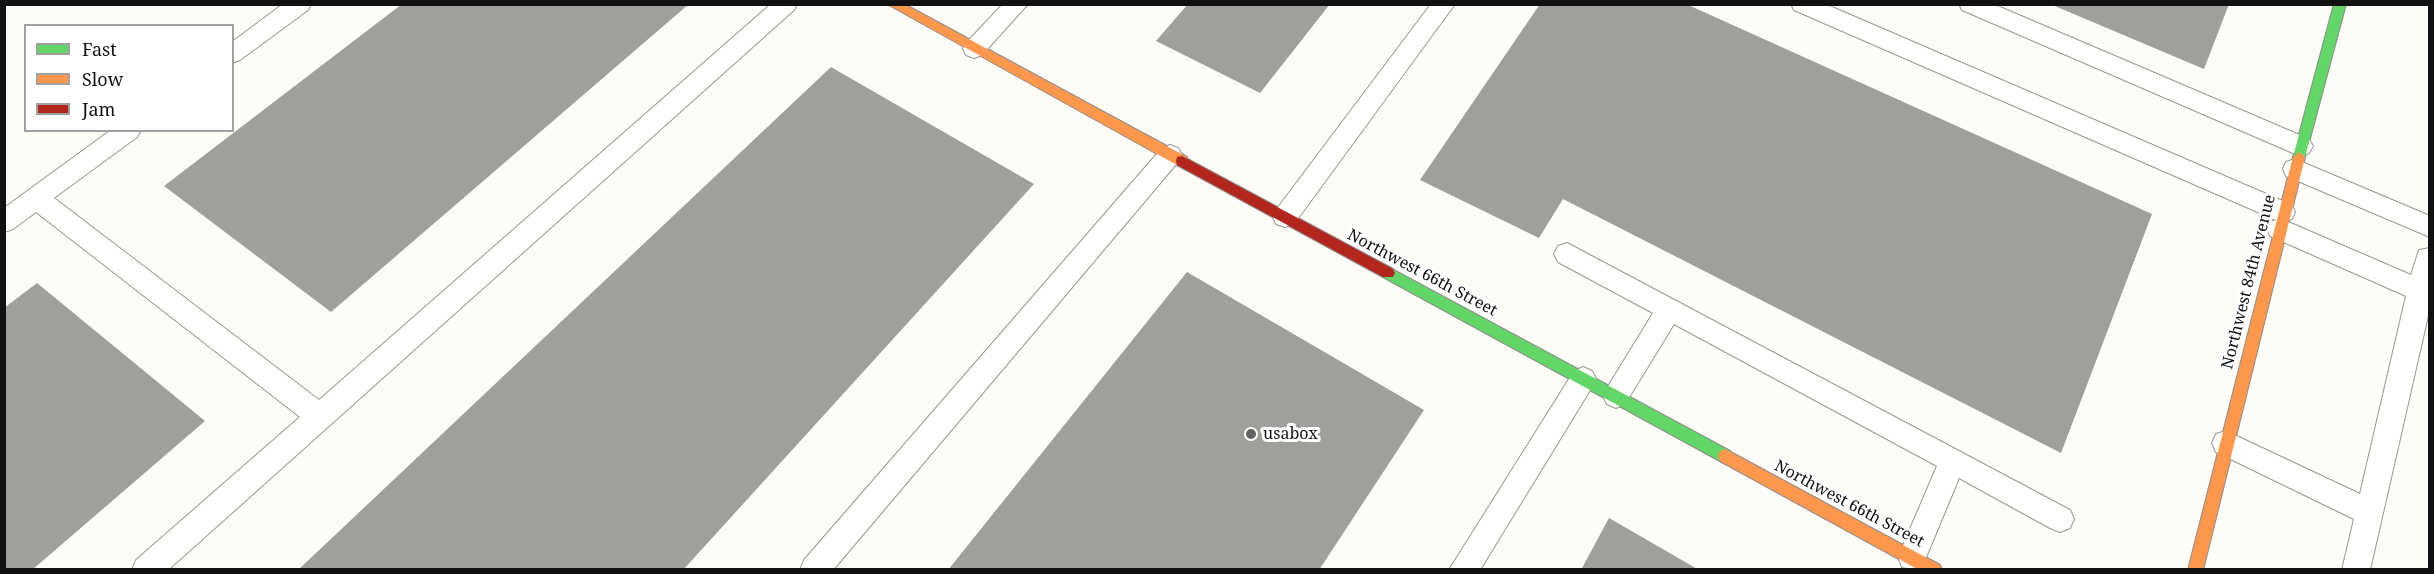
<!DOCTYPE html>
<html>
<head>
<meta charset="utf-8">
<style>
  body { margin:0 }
  #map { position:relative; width:2434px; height:574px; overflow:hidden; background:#fdfcf7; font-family:"Noto Serif",serif }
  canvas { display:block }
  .frame { position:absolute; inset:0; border:6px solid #111; pointer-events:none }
  .legend { position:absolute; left:24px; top:24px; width:210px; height:108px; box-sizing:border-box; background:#fff; border:2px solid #a0a0a0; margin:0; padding:8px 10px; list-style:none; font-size:18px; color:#111 }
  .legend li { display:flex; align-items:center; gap:12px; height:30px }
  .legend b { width:30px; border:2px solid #a0a0a0 }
</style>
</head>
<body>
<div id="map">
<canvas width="2434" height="574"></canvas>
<div class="frame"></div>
<ul class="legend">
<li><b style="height:8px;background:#63d668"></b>Fast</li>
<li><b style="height:8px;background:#ff974d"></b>Slow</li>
<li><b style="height:8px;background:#b3261e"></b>Jam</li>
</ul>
</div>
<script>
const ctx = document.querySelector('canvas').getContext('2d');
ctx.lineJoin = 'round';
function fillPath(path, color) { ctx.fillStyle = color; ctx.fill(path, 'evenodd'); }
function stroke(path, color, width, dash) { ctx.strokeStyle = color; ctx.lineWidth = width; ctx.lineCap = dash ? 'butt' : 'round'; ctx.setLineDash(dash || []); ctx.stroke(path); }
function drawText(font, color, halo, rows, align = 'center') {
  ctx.font = font + ' "Noto Serif",serif'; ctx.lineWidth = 6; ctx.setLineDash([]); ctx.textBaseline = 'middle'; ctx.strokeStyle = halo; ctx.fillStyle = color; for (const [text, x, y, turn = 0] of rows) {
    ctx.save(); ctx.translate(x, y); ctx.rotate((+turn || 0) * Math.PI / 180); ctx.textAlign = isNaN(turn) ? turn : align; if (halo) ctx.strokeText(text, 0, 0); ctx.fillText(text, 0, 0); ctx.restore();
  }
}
const building = new Path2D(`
  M402,4H689L331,312L164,186Z
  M1188,4H1330L1260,93L1156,41Z
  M1540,4H1686L2152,214L2061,453L1563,199L1539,238L1420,180Z
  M2050,4H2229L2204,69Z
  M831,67L1034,184L683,570H298Z
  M1187,272L1424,410L1319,570H948Z
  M37,283L205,421L32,570H4V308Z
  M1609,518L1699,570H1581Z`);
const lane = new Path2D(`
  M283,4H311L308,10L240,60L232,63V42Z
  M771,4H797L794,10L168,570H132L136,560L300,417L36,212L13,229L4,232V208L111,130H141L137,137L54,198L319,400Z
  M1003,4H1028L982,55L974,58L966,55L963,49L966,43Z
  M1431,4H1455L1294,224L1285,227L1276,224L1273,217L1276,210Z
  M1791,4H1825L2292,205L2295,212L2292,219L2286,221L2411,275L2419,250L2430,248V307L2370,570H2342L2354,519L2216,452L2212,443L2216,434L2226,431L2360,494L2406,296L2270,236L2267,229L2270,222L2276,220L1794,10Z
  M1959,4H1993L2309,139L2313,146L2309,153L2301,156L2293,153L1962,10Z
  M1170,145L1178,148L1182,155L1178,162L833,570H800L804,560L1162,148Z
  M2295,159L2430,216V237L2286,176L2283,169L2286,162Z
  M1567,243L2070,510L2074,519L2070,528L2060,532L2050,528L1959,478L1922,567L1915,570L1902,567L1898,557L1937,466L1674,324L1625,404L1616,408L1607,404L1603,396L1607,388L1653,313L1558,262L1554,254L1558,246Z
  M1583,367L1592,371L1596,379L1592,387L1480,570H1449L1574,371Z`);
const fast = new Path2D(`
  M2334,4H2346L2305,157L2299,162L2293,157Z
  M1388,267L1730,451L1732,456L1730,461L1725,463L1720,461L1383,277L1381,273L1383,269Z`);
const slow = new Path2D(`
  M887,4H904L1187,157L1188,161L1187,165H1177Z
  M2299,152L2305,157L2203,570H2188L2293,157Z
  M1725,449L1940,565L1942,570H1919L1720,461L1718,456L1720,451Z`);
const jam = new Path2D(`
  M1182,156L1393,269L1395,273L1393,277H1383L1177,165L1176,161L1177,157Z`);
const markers = [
  [1251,434,6,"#646362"]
];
const streetNames = [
  ["Northwest 66th Street",1422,273,28],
  ["Northwest 84th Avenue",2249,282,-76],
  ["Northwest 66th Street",1849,504,28]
];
const poiNames = [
  ["usabox",1263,434]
];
fillPath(building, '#a19f9c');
stroke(lane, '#979795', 2);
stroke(fast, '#8e8d8b', 2);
stroke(slow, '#8e8d8b', 2);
stroke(jam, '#8e8d8b', 2);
fillPath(lane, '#fffffe');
fillPath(fast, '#63d668');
fillPath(slow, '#ff974d');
fillPath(jam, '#b3261e');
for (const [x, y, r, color] of markers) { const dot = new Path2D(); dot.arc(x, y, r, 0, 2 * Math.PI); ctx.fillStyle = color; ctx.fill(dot); stroke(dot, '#fff', 2); }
drawText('16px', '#111', '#fff', streetNames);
drawText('16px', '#111', '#fff', poiNames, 'left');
</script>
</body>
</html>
